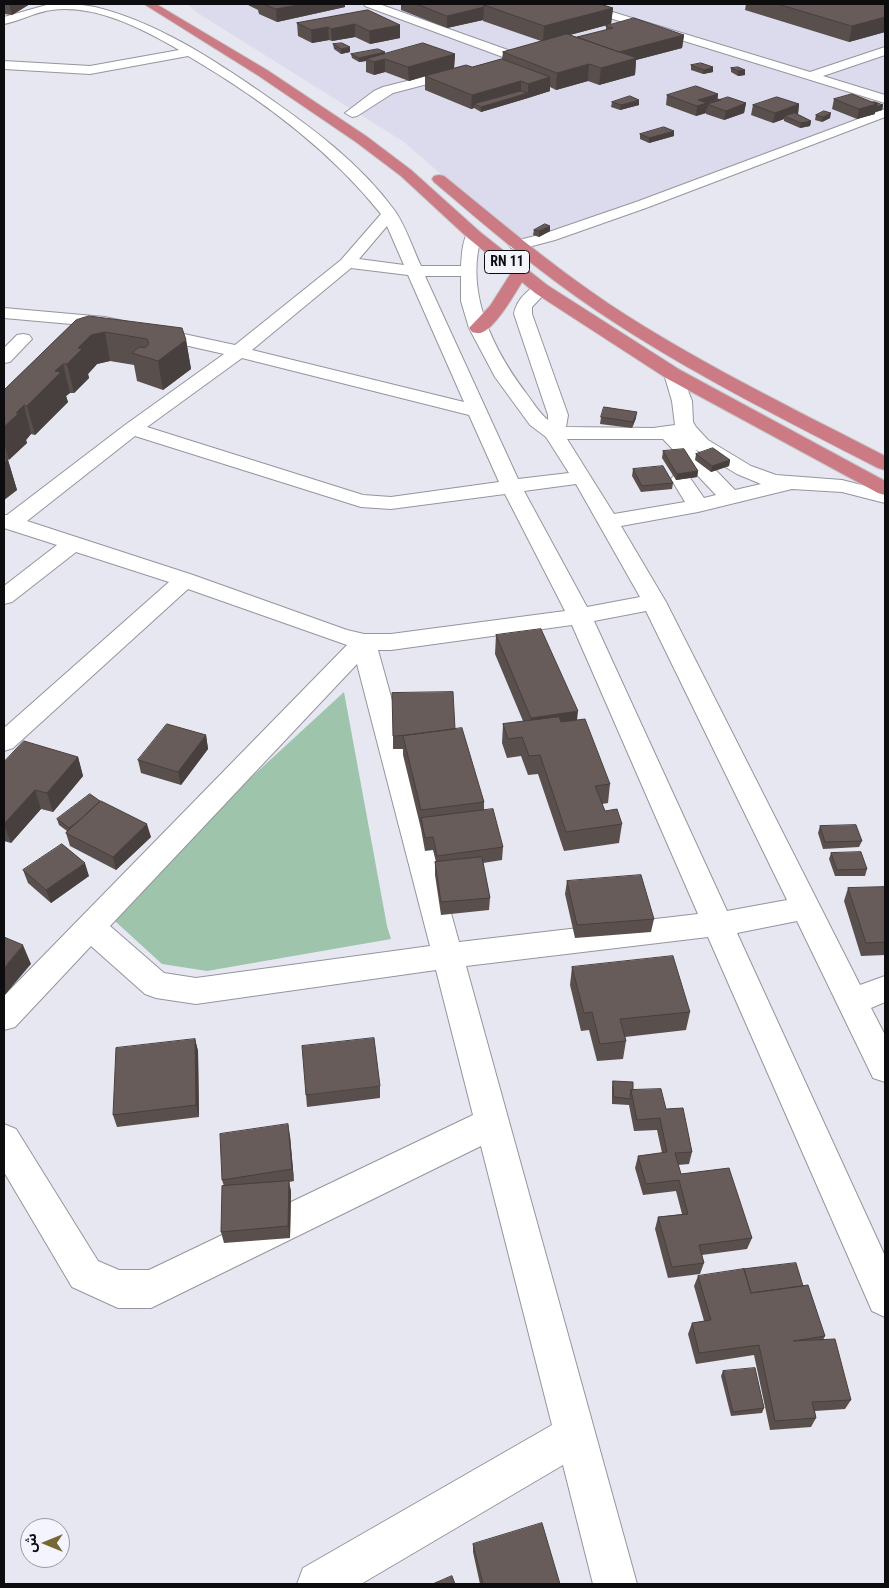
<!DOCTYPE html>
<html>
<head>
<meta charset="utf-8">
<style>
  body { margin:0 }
  #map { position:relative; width:889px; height:1588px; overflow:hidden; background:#e7e7f1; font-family:"Roboto Condensed","Noto Sans Arabic",sans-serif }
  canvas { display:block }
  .frame { position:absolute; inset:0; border:5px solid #0d0d10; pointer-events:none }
  .north { position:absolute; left:20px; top:1518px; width:50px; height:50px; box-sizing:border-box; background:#f4f4ff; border:1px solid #98989f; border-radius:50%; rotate:270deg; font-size:14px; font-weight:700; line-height:20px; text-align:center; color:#0d0d10 }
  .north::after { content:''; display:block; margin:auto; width:18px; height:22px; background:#766835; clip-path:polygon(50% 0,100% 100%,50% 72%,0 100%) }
</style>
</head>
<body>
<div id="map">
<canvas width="889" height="1588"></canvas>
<div class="frame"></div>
<div class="north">ش</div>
</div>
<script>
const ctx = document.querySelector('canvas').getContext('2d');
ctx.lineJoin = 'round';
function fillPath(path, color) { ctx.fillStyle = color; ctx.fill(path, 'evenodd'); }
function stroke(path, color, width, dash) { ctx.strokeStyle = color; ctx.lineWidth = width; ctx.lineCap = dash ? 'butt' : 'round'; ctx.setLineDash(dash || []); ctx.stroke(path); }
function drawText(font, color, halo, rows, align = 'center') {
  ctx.font = font + ' "Roboto Condensed",sans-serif'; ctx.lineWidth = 5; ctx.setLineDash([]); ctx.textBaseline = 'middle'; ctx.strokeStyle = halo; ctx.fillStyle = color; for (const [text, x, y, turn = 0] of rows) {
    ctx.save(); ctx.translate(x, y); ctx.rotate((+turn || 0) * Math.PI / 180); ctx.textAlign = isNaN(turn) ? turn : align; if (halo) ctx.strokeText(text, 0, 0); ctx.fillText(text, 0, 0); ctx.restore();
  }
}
const built = new Path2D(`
  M187,4H885V115L527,249L404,142L196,12Z`);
const green = new Path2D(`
  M344,692L387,926L391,939L207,971L162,964L105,912Z`);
const minor = new Path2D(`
  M50,4C65,4 80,4 95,7C156,22 211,58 262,93C311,127 359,162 395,211C406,227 413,249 421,266H461C462,254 462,242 468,232H480L482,235C464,291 493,349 526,393C533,402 539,413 548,420V415L514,314C516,300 532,282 547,285L549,289L532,307V314L568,415L566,427L653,428L675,425L672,401L664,374L666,370L673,368L680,370L692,401L693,422L696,427L708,440L751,466L776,475L842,480L885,491V503L842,492L792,489L698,512L621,526L666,602L860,985L885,976V1002L871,1008L885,1035V1082L873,1078L797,921L737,933L885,1256V1317L872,1311L708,937L466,966L637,1584H593L563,1465L361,1584H297L303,1568L552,1425L481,1146L151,1308H118L72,1287L4,1172V1124L16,1129L98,1261L119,1270H149L473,1115L436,970L196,1004L156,998L145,994L91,946L15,1027L4,1030V996L347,645L188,589L13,748L4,751V728L169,582L76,552L12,602L4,604V586L57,545L4,528V515H7L125,425L224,354L105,327L4,318V308L105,317L235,345L341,260L381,214C328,148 260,98 188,56L90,74L4,69V61L90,66L179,50C143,29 95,4 52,10C35,12 20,21 4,24V17ZM387,226L404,265L359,259ZM351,268L408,275L464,402L252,350ZM425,276H461V301L469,328L495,377L530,425L546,437L569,473L518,479ZM242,358L469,415L499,482L391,497L363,495L147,427ZM135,436L361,507L391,509L505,494L565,611L391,634H364L347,630L193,575L27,521ZM567,439H663L716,495L704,498L688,475L681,473L674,475L671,479L685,502L614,514ZM695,449L737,474L761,484L735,490ZM576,484L640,597L587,607L524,491ZM646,611L787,900L727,911L594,621ZM572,625L698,914L459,942L378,650H391ZM357,664L430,946L196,978L164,973L110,926Z
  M364,4H379L519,54L521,57L519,60H511L365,6Z
  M570,4H586L810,72L885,47V55L823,76L885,95V103L571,6Z
  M462,67L466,68L468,71L466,74L393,93L357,116L352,117L345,113L374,91L383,87Z
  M885,109V117L646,208L555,240L517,250L511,248L509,245L511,242L543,234L636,202Z
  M23,334L29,335L32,339L10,362L4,363V348L17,335Z`);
const highway = new Path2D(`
  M144,4H156L267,70L366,136L411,170L480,232L547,285L680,370L885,481V495L878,493L666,378L535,293L522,282C514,295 497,325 483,332C479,334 476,333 472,332L469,328L490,306L511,273L468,238L401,176L356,142L259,76Z
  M439,175L444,176C498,220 551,265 609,304C697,362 792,408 885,456V470L878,468C783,419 686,371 597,311C539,272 487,227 434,182L432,179L434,176Z`);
const wall = new Path2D(`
  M4,4H30L12,15L4,14Z
  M246,4H345V7L277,22L259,14L258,10Z
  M401,4H600L613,8L611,24L570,35L577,37L606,30V26L684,35L682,48L636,60L635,75L599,85L588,81L556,90L550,87V91L528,98L481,112L474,108L471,109L425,90V76L409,81L385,72L374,75L366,72V61L359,62L352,58L351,54L385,52V54H455L454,68L433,74L472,67L502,59L503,52L541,41L483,21V20L447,28L401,10Z
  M746,4H885V32L849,42L745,10Z
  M368,10L400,38L370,44L355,37L332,41L329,40L312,43L298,36L297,23Z
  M333,44L350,52L341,54L334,49Z
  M691,65L713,72L703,74L691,70Z
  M731,68L745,70V75L738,76L731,72Z
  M718,94L717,99L746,103L744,113L724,120L706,114V113L696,116L666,105L667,95Z
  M834,99L873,102L883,105L882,110L875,112V114L857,119L832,109Z
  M612,102L639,105L620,110L611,107Z
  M799,104L798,114H797L811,121L810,126L800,128L784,121V119L773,123L751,115L753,105Z
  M816,115L830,118L822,122L815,120Z
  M640,134L674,136L649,143L640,139Z
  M534,230L550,231L539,237L533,235Z
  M76,320L186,340L191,369L163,390L137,381L134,365L110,361L97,364L88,374L89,378L74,393H70L66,396L68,402L35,435L31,434L26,440L27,443L8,460L17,490L4,500V390Z
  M601,417L636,418L632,428L600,424Z
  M663,451L698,471L697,477L676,480L662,458Z
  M696,454L730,460L729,466L711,472L695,460Z
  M633,469L673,483L672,489L641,492L632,476Z
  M496,635L577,720L610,784L608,803L602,804L605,811L622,824L619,843L564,851L538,774L528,775L521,756L507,758L502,743L503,724L523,721L495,654Z
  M455,729L484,802V810L503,847L502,860L483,863L490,898L489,910L441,915L435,875V862H436L433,850L425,851L421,829L403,755V749H393V736Z
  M206,735L208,749L181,785L141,773L138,760Z
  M78,757L83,776L53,812L41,809L11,843L4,841V762Z
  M100,801L151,837L116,870L70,846L66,833L67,831L59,825L57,819Z
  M820,826L862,841L859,847L823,849L818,833Z
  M831,853L867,869L865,876H835L829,859Z
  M23,870L89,876L51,903L28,883Z
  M567,881L654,919L651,932L575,938L565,894Z
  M885,887V955L861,956L844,901L848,888Z
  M572,967L690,1012L686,1030L625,1037L626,1041L623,1059L597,1061L589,1030L581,1031L570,985Z
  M195,1039L198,1051L199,1117L117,1127L113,1115Z
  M613,1081L633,1090L666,1109L692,1152L689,1164L678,1165L681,1174L752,1238L747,1249L702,1255L704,1263L700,1274L668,1278L655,1229L658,1217L682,1214L676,1191L643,1195L635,1168L638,1156L662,1153L657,1130L634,1131L629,1105L612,1104V1087Z
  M380,1086V1098L307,1107L306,1095Z
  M290,1136L294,1181L289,1182L291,1192L290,1238L224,1243L221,1232L224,1186L222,1180Z
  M698,1276L803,1286L825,1336L823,1340L851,1400L845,1409L815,1411L816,1418L811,1427L770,1430L754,1355L696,1364L688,1334L692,1323L704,1321L694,1286Z
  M723,1371L764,1408L762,1413L731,1416L721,1376Z
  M473,1544L560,1584H480L473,1552Z`);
const shadedWall = new Path2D(`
  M9,4H30L12,15Z
  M303,4H345V7L277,22L276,9Z
  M484,7L483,20L447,28V16Z
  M613,8L611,24L543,42L544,26Z
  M885,17V32L849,42L852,26Z
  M355,24V37L332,41L331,29Z
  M400,25V38L370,44L369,31Z
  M328,27L329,40L312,43L311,30Z
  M684,35L682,48L636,60L635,75L599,85L601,68L618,52Z
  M350,47V52L341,54V49Z
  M385,52V57L366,59V61L359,62V58Z
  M455,54L454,68L409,81L408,67Z
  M385,59V72L374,75V62Z
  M589,64L588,81L556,90L557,73Z
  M713,67V72L703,74L704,70Z
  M745,70V75L738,76V71Z
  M550,77V91L528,98L481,112V107L528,93V84Z
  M521,81V95L474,104V108L471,109L472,95Z
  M718,94L717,104H707L706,113L696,116L698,100Z
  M639,100V105L620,110L621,105Z
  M746,103L744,113L724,120L726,111Z
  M799,104L798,114L788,117L784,116V119L773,123L775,113Z
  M877,104L883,105L882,110L875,112V114L857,119L859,109Z
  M831,113L830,118L822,122L823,117Z
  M811,121L810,126L800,128L801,123Z
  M674,131V136L649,143V138Z
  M550,226V231L539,237V231Z
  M105,332L110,361L97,364L88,374L89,378L74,393L67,364L78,348L91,335Z
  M186,340L191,369L163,390L158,361Z
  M63,364L70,393L66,396L68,402L35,435L27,406L55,371Z
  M24,405L31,434L26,440L27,443L9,460L4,442V427L16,413Z
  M637,412L636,418L632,428L633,422Z
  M8,460L17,490L4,500V463Z
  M730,460L729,466L711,472L712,466Z
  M698,471L697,477L676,480L677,474Z
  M578,711L576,730L529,737L531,718Z
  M206,735L208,749L181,785L178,772Z
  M78,757L83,776L53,812L47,793Z
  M35,790L41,809L11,843L4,824Z
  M147,824L151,837L116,870L113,857Z
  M85,863L89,876L51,903L46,890Z
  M23,945L31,964L4,996V968Z
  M195,1039L198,1051L199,1117L196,1105Z
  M288,1124L290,1136L294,1181L292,1169Z
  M289,1181L291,1192L290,1238L288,1226Z`);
const building = new Path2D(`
  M263,4H303L276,9Z
  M417,4H488L484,5V7L447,16Z
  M488,4H600L613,8L544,26L484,5Z
  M778,4H885V17L852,26Z
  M368,10L400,25L369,31L355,24L331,29L328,27L311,30L297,23Z
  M634,18L684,35L619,52L577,37L613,28L606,26Z
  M567,34L637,58L601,68L589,64L557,73L503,52Z
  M342,43L350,47L341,49L333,44Z
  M423,43L455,54L408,67L385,59L374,62L366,59Z
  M378,49L385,52L359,58L351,54Z
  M502,59L550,77L528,84L521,81L472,95L425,76L466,65L472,67Z
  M701,63L713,67L704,70L691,65Z
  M738,67L745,70L738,71L731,68Z
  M696,86L718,94L698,100L707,103L697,106L667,95Z
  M521,91L528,93L481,107L474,104Z
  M852,94L877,104L859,109L834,99Z
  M630,96L639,100L621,105L612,102Z
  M728,97L746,103L726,111L707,104Z
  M777,97L799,104L775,113L753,105Z
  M718,99L721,100L707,104V108V103H706Z
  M873,102H875L883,105L876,107L877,104Z
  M824,111L831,113L823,117L816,115Z
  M795,113L811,121L801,123L784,116Z
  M664,127L674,131L649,138L640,134Z
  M545,224L550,226L539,231L534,230Z
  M89,316L182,328L186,340L158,361L132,353L139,347L145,348L149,344L147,339L105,332L91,335L78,348L82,349L67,364H63L55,371L61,372L27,406L24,405L16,413H19L4,427V390L76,320Z
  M604,407L637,412L633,422L601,417Z
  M713,448L730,460L712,466L696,454Z
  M684,449L698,471L677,474L663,451Z
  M4,458L8,460L4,463Z
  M663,466L673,483L642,486L633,469Z
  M541,629L578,711L531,718L496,635Z
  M453,692L455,729L407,735L393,736L392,693Z
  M559,717L561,722L585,719L610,784L595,786L605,811L617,809L622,824L566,832L540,755L529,756L522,737L508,739L503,724Z
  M167,724L206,735L178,772L138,760Z
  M462,728L484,802L421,810L403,736Z
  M24,741L78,757L47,793L35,790L4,824V762Z
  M90,794L100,801L80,820L69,828L57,819Z
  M101,801L147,824L113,857L66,833Z
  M493,809L503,847L437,856L433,837L425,838L421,818Z
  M856,825L862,841L825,842L820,826Z
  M62,844L85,863L46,890L23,870Z
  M861,852L867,869L837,870L831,853Z
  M482,857L490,898L441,902L435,862Z
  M641,875L654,919L577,925L567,881Z
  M885,887V942L866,943L848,888Z
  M4,937L23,945L4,968Z
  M673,956L690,1012L620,1019L626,1041L600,1044L592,1012L584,1013L572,967Z
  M374,1038L380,1086L306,1095L302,1046Z
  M195,1039L196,1105L113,1115L116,1048Z
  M613,1081L633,1082V1090H631L630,1096L631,1099L614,1097Z
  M661,1089L666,1109L683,1108L692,1152L675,1153L681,1174L729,1168L752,1238L699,1245L704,1263L672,1267L658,1217L688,1214L679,1180L646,1184L638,1156L667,1152L660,1118L637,1120L631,1090Z
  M288,1124L292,1169L222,1180L220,1134Z
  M289,1181L288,1226L221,1232L222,1186Z
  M796,1263L803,1286L751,1293L744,1269H743Z
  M744,1269L751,1293L808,1285L825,1336L793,1341L835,1339L851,1400L812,1402L816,1418L775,1421L759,1345L699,1353L692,1323L711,1320L698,1276Z
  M755,1368L764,1408L733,1412L723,1371Z
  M542,1523L560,1584H483L473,1544Z
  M452,1576L455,1584H433Z`);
const shields = [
  [507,262,45]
];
const shieldNames = [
  ["RN 11",507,262]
];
fillPath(built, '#dbdbed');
fillPath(green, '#9ec4ab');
stroke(minor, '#95959f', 2);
stroke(highway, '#c5c5c6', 2);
fillPath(minor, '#fff');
fillPath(highway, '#cc7a84');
fillPath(wall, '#594f4d');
fillPath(shadedWall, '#48403e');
fillPath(building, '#675c59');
stroke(building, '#48403e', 1);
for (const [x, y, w] of shields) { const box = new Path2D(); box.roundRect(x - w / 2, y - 11.5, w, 23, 4); ctx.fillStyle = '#f4f4ff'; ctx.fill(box); stroke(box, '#0d0d10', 1); }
drawText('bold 14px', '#0d0d10', null, shieldNames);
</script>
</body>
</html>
